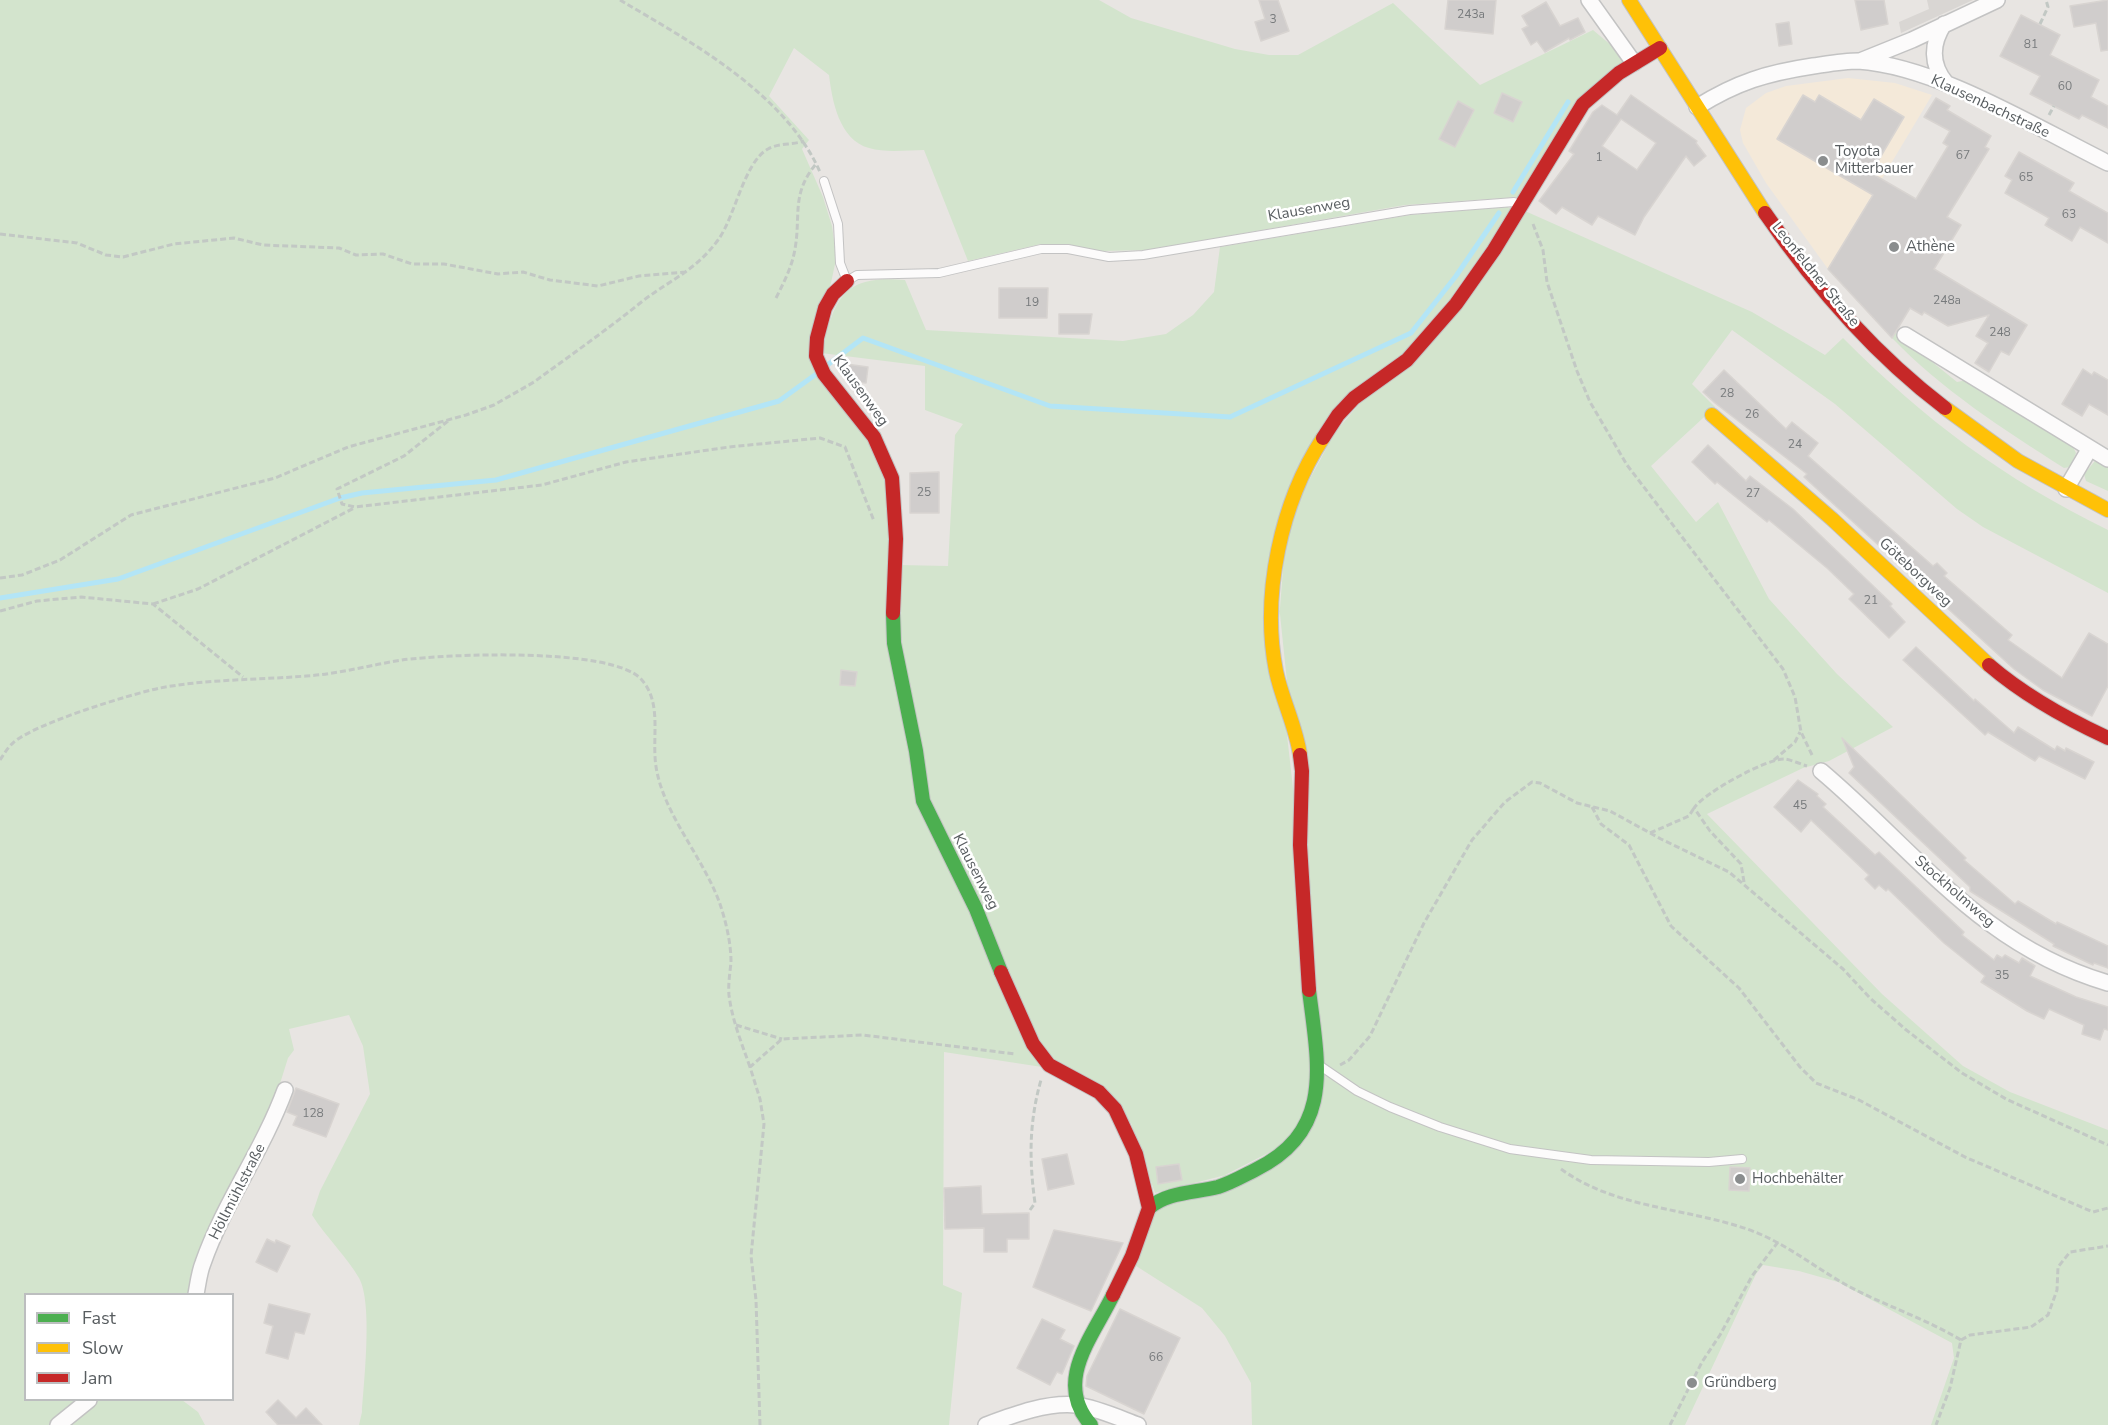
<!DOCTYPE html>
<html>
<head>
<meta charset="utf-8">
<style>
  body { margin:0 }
  #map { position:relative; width:2108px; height:1425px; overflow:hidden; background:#e8e5e2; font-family:"Nunito Sans",sans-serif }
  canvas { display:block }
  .legend { position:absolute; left:24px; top:1293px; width:210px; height:108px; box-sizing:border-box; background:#fff; border:2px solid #bcbebf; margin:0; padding:8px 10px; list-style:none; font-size:18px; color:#585d60 }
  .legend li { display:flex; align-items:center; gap:12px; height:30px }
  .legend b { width:30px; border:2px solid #bcbebf }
</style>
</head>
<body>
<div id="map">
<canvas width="2108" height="1425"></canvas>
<ul class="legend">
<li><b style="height:8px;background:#4caf50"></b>Fast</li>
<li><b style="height:8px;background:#ffc107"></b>Slow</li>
<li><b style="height:8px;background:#c62828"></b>Jam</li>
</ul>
</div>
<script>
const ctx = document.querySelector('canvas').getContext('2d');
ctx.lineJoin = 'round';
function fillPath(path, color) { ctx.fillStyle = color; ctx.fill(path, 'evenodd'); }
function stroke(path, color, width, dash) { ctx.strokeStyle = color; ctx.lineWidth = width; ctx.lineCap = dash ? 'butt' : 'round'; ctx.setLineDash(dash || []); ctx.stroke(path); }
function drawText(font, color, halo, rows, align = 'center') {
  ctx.font = font + ' "Nunito Sans",sans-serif'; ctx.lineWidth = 5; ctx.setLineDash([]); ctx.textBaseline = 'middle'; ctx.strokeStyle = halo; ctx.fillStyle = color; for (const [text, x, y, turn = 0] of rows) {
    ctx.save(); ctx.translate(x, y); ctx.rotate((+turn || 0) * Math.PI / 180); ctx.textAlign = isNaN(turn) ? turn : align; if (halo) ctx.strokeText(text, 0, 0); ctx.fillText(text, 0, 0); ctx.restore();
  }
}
const commercial = new Path2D(`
  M1848,78L1895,83L1932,95L1828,269L1766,183L1743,143L1740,130L1746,108L1766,93L1786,86Z`);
const industrial = new Path2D(`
  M1927,0H1973L1901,33L1899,22L1929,9Z`);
const green = new Path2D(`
  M0,0H1099L1131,18L1235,49L1269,55H1298L1393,3L1480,85L1593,30L1624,56L1625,61L1518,197L1405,205L1148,250L1103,251L1062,244H1041L968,261L924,150C907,150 886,153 869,148C839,140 832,100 829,75L794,48L769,96L809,140L802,149L823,197L832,226L835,248V264L831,283L810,341L885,469L912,763L1042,1067L944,1052L943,1285L962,1293L949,1425H359L362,1412C364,1381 373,1303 359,1278C347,1257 326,1237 312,1215L320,1191L370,1094L363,1046L349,1015L289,1029L294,1050L288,1058L272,1109L188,1294H26V1400H83L52,1425H0Z
  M1507,207L1514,209L1422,338L1359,388L1273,547L1294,749L1314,1066L1300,1128L1257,1167L1155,1193L1131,1123L1049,1060L931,813L898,648L899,565L948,566L955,435L963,424L925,410V366L821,353C835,300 841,274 905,280L926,330L1123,341L1166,334L1193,315L1214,292L1220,247L1410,215Z
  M1525,211L1752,312L1825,355L1843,338C1927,422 2001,477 2108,530V593L1983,527L1957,509L1835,404L1732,330L1692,384L1715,407L1651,466L1696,522L1718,502L1769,599L1837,674L1893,727L1829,761L1803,768L1707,814L1882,994L1963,1066L2010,1092L2108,1130V1425H1931L1954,1358L1952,1343L1838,1282L1799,1271L1763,1265L1756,1274L1685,1425H1252L1251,1383L1225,1336L1202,1308L1133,1264L1151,1213L1309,1132V929L1277,647L1286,530L1319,451Z
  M1895,332L1957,382L1967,380L2072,445L2076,453L2070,467L2064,468C2003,429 1942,390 1892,338Z
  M2095,461L2108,464V491L2086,481L2084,474Z
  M97,1400H182L198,1412L205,1425H64Z`);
const stream = new Path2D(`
  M1513,192L1568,102
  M826,366L863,338L1050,406L1230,417L1411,333L1456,276L1499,213
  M0,598L118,579L340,498L362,493L496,480L779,401L819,372`);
const building = new Path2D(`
  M1259,0H1278L1289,31L1261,41L1255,22L1265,19Z
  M1448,0H1496L1493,34L1445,29Z
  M1855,0H1884L1888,24L1861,30Z
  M2108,0V50L2101,51L2096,23L2074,27L2070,6Z
  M1546,2L1560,26L1578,18L1585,32L1570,40L1569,38L1545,52L1537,41L1531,45L1522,29L1528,26L1522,16Z
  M2021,15L2060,35L2050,55L2099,80L2091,97L2108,106V128L2082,115L2079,119L2030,94L2040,76L2000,56Z
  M1789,22L1792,44L1779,46L1776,24Z
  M1502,93L1522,102L1513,122L1494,113Z
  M1631,95L1697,141L1696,143L1706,156L1694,166L1686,156L1644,217L1635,235L1598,216L1592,225L1562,207L1556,214L1539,201L1574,154L1569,151L1593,112L1602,105L1617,115ZM1621,119L1656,143L1637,170L1602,146Z
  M1803,95L1815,102L1819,95L1861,120L1874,99L1904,117L1871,173L1916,199L1948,146L1943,143L1950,131L1924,117L1936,98L1950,106L1947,110L1991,136L1985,147L1989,149L1947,217L1961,225L1934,269L2027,325L2009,355L2001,351L1989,372L1975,363L1988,343L1976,336L1989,315L1948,326L1924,312L1922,315L1910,308L1892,338L1828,269L1873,195L1777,139Z
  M1458,101L1474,110L1455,147L1439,139Z
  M2019,152L2074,183L2069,191L2108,213V243L2080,227L2072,241L2045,225L2049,218L2005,193L2012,180L2005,176Z
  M999,288H1048L1047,318H999Z
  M1059,314H1092L1089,334H1059Z
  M846,364L868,367L866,383L846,381Z
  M2083,369L2092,375L2094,372L2108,380V415L2089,404L2082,416L2062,404Z
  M1724,370L1786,429L1792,422L1818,443L1808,456L1933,566L1937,563L1947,573L1944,576L2012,635L2008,640L2062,678L2089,633L2108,644V686L2092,716L2043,690L2014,669L1804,477L1807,474L1715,403L1703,392Z
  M1708,445L1746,481L1750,476L1793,509L1892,604L1890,606L1905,622L1889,638L1849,599L1854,594L1827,568L1769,520L1767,522L1717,482L1715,484L1692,462Z
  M939,472V513H910V473Z
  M1916,647L1974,701L1975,699L2014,733L2018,727L2055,750L2057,746L2065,751L2066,748L2094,762L2085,779L2039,756L2035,761L1988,732L1985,735L1903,660Z
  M841,670L857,672L855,686L840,685Z
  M1842,738L1966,858L1964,860L2015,904L2018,901L2056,924L2057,922L2108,946V968L2094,963L2093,965L2053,946L2054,944L1970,891V887L1849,773L1854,767Z
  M1798,780L1818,794L1817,796L1826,804L1823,807L1875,855L1879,852L1964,932L1962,935L1994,960L1997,955L2002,958L2005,955L2019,963L2022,958L2035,966L2030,976L2076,997L2108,1007V1030L2104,1029L2100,1040L2082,1034L2084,1025L2049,1009L2044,1019L2027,1011L1981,982L1985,976L1944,943L1888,889L1886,891L1879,885L1875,889L1865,879L1869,875L1811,820L1801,832L1774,807Z
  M296,1088L339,1104L326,1137L293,1125L297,1116L287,1112Z
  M1067,1154L1074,1184L1048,1190L1042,1159Z
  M1179,1164L1182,1180L1158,1184L1156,1167Z
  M1730,1167L1750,1168L1749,1191L1729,1190Z
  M981,1186L982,1214L1029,1213V1239H1007V1252H984V1228L945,1229L944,1188Z
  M1054,1230L1123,1243L1091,1311L1033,1287Z
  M267,1239L275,1243L276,1240L290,1246L277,1272L256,1262Z
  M269,1304L310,1314L304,1334L295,1332L288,1359L266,1353L273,1326L264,1323Z
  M1120,1309L1180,1338L1144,1414L1086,1386L1087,1376Z
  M1042,1319L1065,1330L1060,1339L1074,1346L1062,1374L1057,1372L1050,1385L1017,1368Z
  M278,1400L296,1418L306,1408L322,1425H278L266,1412Z`);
const path = new Path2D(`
  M620,0C691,42 785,93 820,172
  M2040,24L2048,7L2046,0
  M2049,115L2054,106
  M1533,224L1543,250L1547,282L1577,371L1590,402L1627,465L1783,669L1795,697L1801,732L1813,757
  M0,234L77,243L106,255L123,257L174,244L234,238L263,245L339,248L356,255L383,254L412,264H444L498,274L523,272L550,280L598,286L639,276L687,272
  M776,298C784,282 792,267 795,249C801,215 791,194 816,164
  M448,421L404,456L337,489L342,504L355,507L542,485L626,462L729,447L820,438L845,447L874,521
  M0,578L22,575L60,560L131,515L275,478L348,447L466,415L494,405L534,382C571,355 608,329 644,300C672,279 696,270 718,240C735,217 744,162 768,149C778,143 793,145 804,141
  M153,604L198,589L354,508
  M0,611L37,601L81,597L153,604L243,677
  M0,760C4,754 8,747 13,743C33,724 131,694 160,688C208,679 257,680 306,676C339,674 370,665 402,660C447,654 611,647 641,679C664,704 650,741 657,772C666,817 704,859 720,904C726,922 731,943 731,962C730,973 728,984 729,995C732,1020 742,1044 750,1067
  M1774,760L1795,742L1800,732
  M1592,807L1601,824L1629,845L1671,926L1739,988L1800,1067L1816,1083L1859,1100L1965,1157L2093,1212L2108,1208
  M1650,833L1689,816L1694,808
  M1744,882L1741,864L1710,831L1694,808C1704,793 1767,758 1785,759C1792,760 1800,764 1807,766
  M736,1025L782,1039
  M1340,1065L1349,1060L1370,1036L1424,923L1472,840L1505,802L1532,782L1540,783L1577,803L1610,811L1661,839L1729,872L1843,969L1870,998L1905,1029L1962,1073L2006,1099L2108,1145
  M1561,1169C1614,1208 1686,1208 1747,1229C1785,1242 1815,1268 1850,1287C1886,1306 1926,1319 1961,1340L1950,1388L1936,1425
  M1030,1210L1035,1203C1029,1160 1029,1122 1041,1080
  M1961,1340L1970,1335L2031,1327L2048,1315L2057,1290L2058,1267L2070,1252L2108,1246
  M760,1425L756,1300L751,1256L764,1124L760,1099L750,1067L782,1039L863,1035L1015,1054
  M1670,1425L1702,1362L1720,1335L1752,1276L1778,1242`);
const lane = new Path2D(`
  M824,181L838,224L840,263L847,281L857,275L939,273L1041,249H1068L1109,257L1143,255L1410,210L1514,202L1520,204
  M1319,1065L1357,1091L1390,1107L1440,1127L1510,1149L1591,1160L1709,1162L1742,1159`);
const street = new Path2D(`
  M1589,0L1634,63
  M1944,24C1931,44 1931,65 1946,83
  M1860,61L1912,40L1997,0
  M1697,107C1737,82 1767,73 1813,66C1827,64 1844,61 1858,61C1937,66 2037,128 2108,163
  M1905,335L2108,459
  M2066,489L2090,448
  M1821,771C1917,852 1981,946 2108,983
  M196,1294C198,1284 199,1273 203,1263C224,1203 263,1150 285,1090
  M58,1425L89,1400
  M986,1425C1013,1415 1047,1402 1076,1405C1097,1408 1119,1418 1138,1425`);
const fast = new Path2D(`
  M893,613L894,643L916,751L923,801L976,909L1001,972
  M1149,1208C1167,1192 1194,1193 1218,1187C1231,1183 1243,1176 1255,1170C1335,1131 1318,1064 1309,990
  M1091,1425C1053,1382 1092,1338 1113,1295`);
const slow = new Path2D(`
  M1629,0L1765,213
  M1945,408L2018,461L2108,510
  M1712,415L1832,519L1989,665
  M1300,755C1296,726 1282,700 1276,671C1261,595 1281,502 1323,438`);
const jam = new Path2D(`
  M1765,213C1815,286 1874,354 1945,408
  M847,281L833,294L825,308L817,338L816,356L824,374L874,437L892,478L896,539L893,613
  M1323,438L1338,415L1354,398L1407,360L1456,304L1494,250L1583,104L1619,73L1660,48
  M1989,665C2025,696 2065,718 2108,738
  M1300,755L1302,771L1300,845L1309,990
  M1001,972L1033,1044L1049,1065L1099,1092L1115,1109L1136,1154L1149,1208L1132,1256L1113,1295`);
const markers = [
  [1823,161,6,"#8a8d8e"],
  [1894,247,6,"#8a8d8e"],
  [1740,1179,6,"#8a8d8e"],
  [1692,1383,6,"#8a8d8e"]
];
const numberNames = [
  ["243a",1471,15],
  ["3",1273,20],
  ["81",2031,45],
  ["60",2065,87],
  ["67",1963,156],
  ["1",1599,158],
  ["65",2026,178],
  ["63",2069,215],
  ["248a",1947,301],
  ["19",1032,303],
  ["248",2000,333],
  ["28",1727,394],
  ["26",1752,415],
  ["24",1795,445],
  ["25",924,493],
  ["27",1753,494],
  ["21",1871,601],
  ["45",1800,806],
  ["35",2002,976],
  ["128",313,1114],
  ["66",1156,1358]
];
const streetNames = [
  ["Klausenbachstraße",1990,107,25],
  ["Klausenweg",1309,210,-10],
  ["Leonfeldner Straße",1815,275,51],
  ["Klausenweg",860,391,54],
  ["Göteborgweg",1915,573,43],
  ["Klausenweg",975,872,63],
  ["Stockholmweg",1954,892,41],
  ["Höllmühlstraße",238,1192,-63]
];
const poiNames = [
  ["Toyota",1835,152],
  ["Mitterbauer",1835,169],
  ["Athène",1906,247],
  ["Hochbehälter",1752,1179],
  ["Gründberg",1704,1383]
];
fillPath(commercial, '#f4e9d9');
fillPath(industrial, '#d9d6d3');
fillPath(green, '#d3e4cd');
stroke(stream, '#b3e5f6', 5);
fillPath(building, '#d0cdcc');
stroke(building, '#d8d4d1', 1.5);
stroke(lane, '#c3c3c3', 10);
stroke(street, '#c3c3c3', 18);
stroke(fast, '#c3c3c3', 16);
stroke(slow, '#c3c3c3', 16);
stroke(jam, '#c3c3c3', 16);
stroke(path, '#c2c8c4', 3, [6, 3]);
stroke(lane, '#fcfbfb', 8);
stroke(street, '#fcfbfb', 15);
stroke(fast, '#4caf50', 14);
stroke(slow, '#ffc107', 14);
stroke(jam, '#c62828', 14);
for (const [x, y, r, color] of markers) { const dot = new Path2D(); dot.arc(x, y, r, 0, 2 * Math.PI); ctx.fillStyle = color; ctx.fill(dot); stroke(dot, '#fff', 2); }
drawText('12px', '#777a7c', null, numberNames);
drawText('15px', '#585d60', '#fff', streetNames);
drawText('15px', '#585d60', '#fff', poiNames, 'left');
</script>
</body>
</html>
